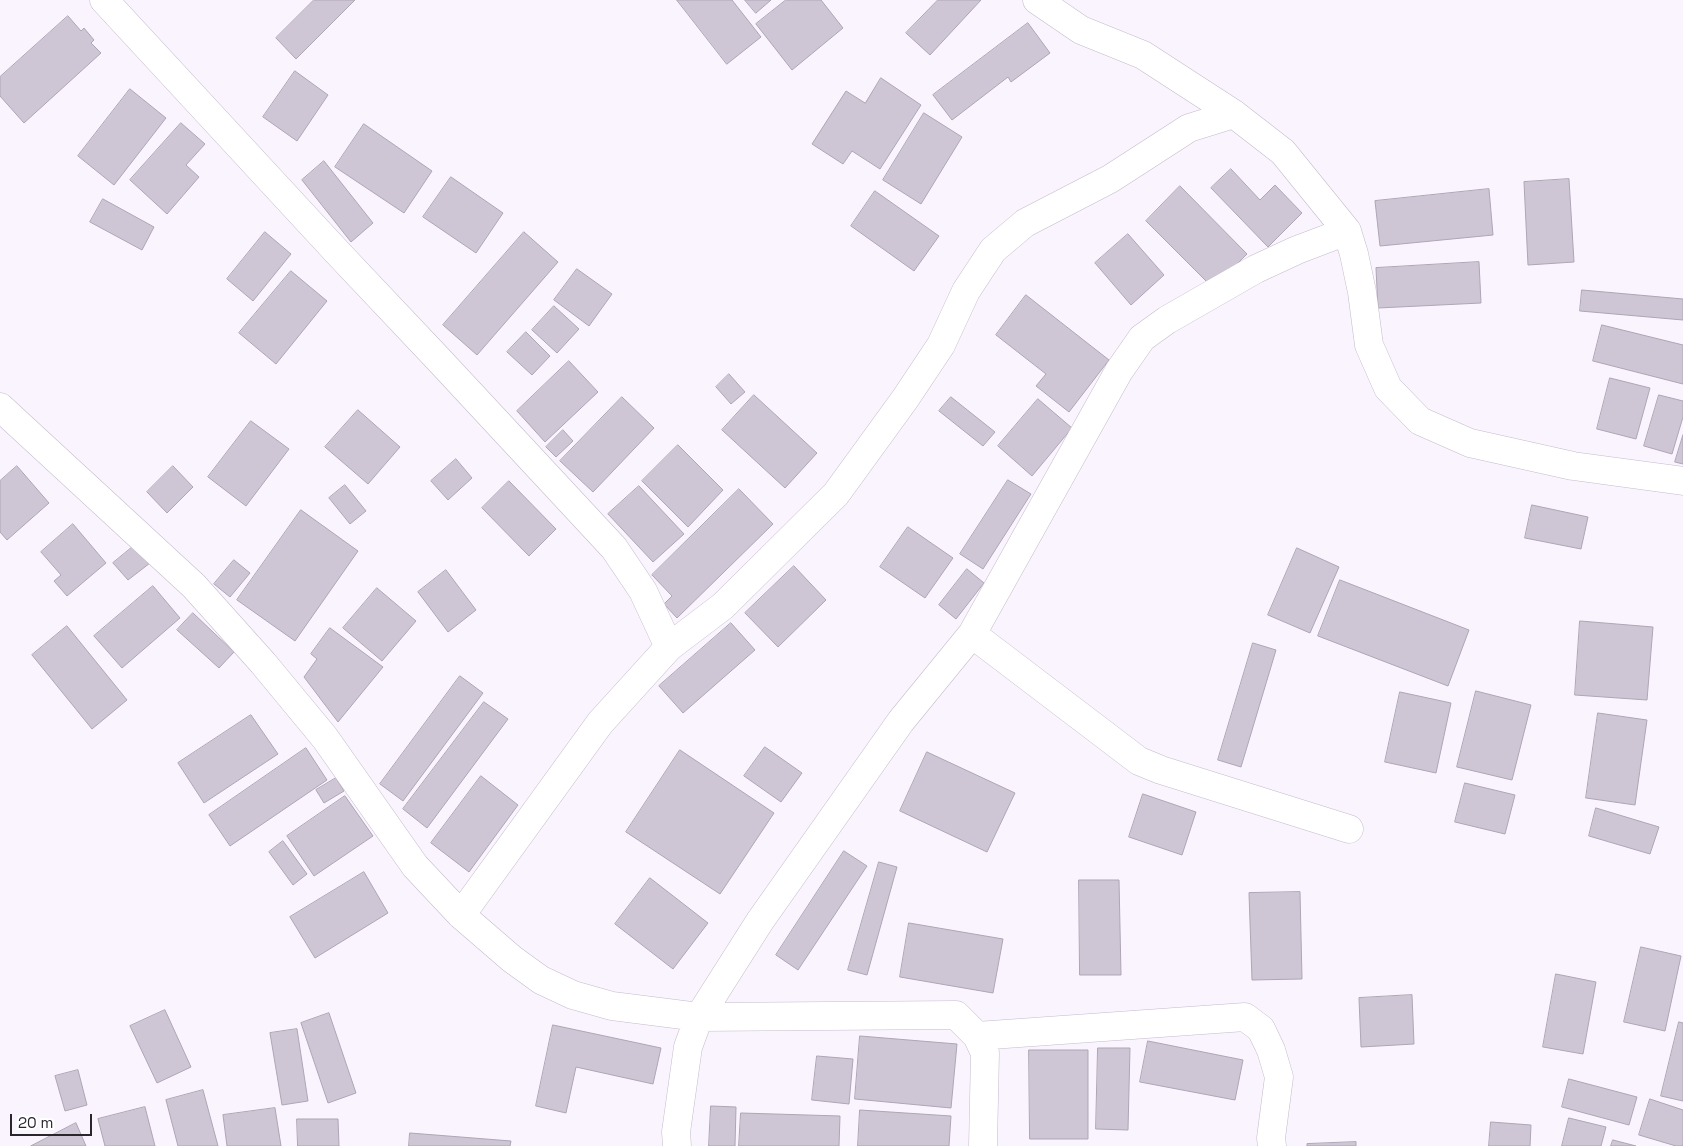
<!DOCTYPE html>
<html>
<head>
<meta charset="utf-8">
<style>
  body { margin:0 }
  #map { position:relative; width:1683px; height:1146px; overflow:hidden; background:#faf4fe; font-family:"Space Grotesk",sans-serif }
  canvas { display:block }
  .scale { position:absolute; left:10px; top:1114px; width:82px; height:22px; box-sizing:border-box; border:2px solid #29262c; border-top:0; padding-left:6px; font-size:15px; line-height:18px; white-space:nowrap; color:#29262c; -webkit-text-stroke:4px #fff; paint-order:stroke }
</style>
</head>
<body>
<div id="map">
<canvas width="1683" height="1146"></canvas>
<div class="scale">20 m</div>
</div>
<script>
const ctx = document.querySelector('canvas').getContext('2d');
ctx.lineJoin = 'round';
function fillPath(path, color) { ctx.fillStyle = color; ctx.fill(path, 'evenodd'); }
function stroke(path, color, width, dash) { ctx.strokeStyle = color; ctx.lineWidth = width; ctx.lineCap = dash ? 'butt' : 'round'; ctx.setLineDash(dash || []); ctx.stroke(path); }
const building = new Path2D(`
  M314,0H355L296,59L276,38Z
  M677,0H732L761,37L727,64Z
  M745,0H771L756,13Z
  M786,0H821L843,28L792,70L756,24Z
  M938,0H981L930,55L906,33Z
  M68,16L81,31L84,28L94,40L91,43L101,53L24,123L0,96V77Z
  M1028,23L1050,53L1011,82L1008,77L952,120L933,95Z
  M295,71L328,95L297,141L263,117Z
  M881,78L921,105L880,169L852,151L843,164L812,144L846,91L865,103Z
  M130,89L166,118L114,185L78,156Z
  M924,113L962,137L921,204L883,180Z
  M181,123L205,144L186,165L199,177L167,214L130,180Z
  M364,124L432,171L404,213L335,167Z
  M324,161L373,223L351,242L302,180Z
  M1231,169L1260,200L1275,185L1302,213L1268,247L1211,188Z
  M451,177L503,213L476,253L423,217Z
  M1569,179L1574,262L1528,265L1524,182Z
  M1180,186L1247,254L1213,288L1146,221Z
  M1489,189L1493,235L1380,246L1375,201Z
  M875,191L939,236L914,271L851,226Z
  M103,199L154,227L142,250L90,222Z
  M265,232L291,254L253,301L227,279Z
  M524,232L558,262L477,355L443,325Z
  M1128,234L1164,275L1131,305L1095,263Z
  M1479,262L1481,303L1378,308L1376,268Z
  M577,269L612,294L589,326L554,300Z
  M291,271L327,301L276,364L239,333Z
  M1582,290L1683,299V320L1580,311Z
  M1026,295L1109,360L1069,412L1036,386L1046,374L996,335Z
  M554,306L579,329L557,353L532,330Z
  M1602,325L1683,345V384L1593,361Z
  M526,332L550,356L532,375L507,352Z
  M569,361L598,392L545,442L517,411Z
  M729,374L745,392L731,404L716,387Z
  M1610,378L1650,388L1636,439L1597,429Z
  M754,395L817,453L785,488L722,430Z
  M1659,395L1683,401V417L1672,454L1644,446Z
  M622,397L654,428L593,492L560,461Z
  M951,397L995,432L983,446L939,411Z
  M1038,399L1072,428L1032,476L998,446Z
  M358,410L400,447L368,484L325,447Z
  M251,421L289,449L246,506L208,477Z
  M563,430L573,441L556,457L546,447Z
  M1683,435V464L1675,462Z
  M678,445L723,490L688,527L642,481Z
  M456,459L472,478L448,500L431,481Z
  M17,466L49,503L7,540L0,532V481Z
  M173,466L193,487L167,513L147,492Z
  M1008,480L1031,494L983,569L960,554Z
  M509,481L556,529L529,556L482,508Z
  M345,485L366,511L350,524L329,498Z
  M639,486L684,534L653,562L608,514Z
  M739,489L773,524L677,618L664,604L672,596L652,575Z
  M1532,505L1588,517L1581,549L1525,538Z
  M301,510L358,551L295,641L237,600Z
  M73,524L106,563L67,596L54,581L61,575L41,552Z
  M908,527L953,558L925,598L880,567Z
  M135,545L150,563L128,580L113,563Z
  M1297,548L1339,567L1310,633L1268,615Z
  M234,560L250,573L230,597L214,584Z
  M794,566L826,600L778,647L745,613Z
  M967,569L984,583L956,619L939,605Z
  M446,570L476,610L448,632L418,592Z
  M1340,580L1469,630L1448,686L1318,636Z
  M153,586L180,618L122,668L94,636Z
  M377,588L416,621L382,661L343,628Z
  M193,613L234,652L219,668L177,630Z
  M1580,621L1653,627L1647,700L1575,695Z
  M731,623L755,650L683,713L659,686Z
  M67,626L127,700L92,729L32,655Z
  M330,628L383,667L338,722L304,677L317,659L311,654Z
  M1253,643L1276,650L1241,767L1218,760Z
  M460,676L483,693L403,801L380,784Z
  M1476,691L1531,705L1512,780L1457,767Z
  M1400,692L1451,703L1436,773L1385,762Z
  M484,702L508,719L427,828L403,809Z
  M1598,713L1647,720L1635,805L1586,798Z
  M251,715L278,754L204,803L178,763Z
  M765,747L802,773L781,802L744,776Z
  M306,748L327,780L230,846L209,815Z
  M680,750L774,813L720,894L626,832Z
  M927,752L1015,793L987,852L900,811Z
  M481,776L518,805L469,872L431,843Z
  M336,778L344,791L324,803L316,790Z
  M1465,783L1515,795L1505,834L1455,822Z
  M1143,794L1196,812L1182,855L1129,837Z
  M345,796L373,836L314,876L287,836Z
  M1596,808L1659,827L1650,854L1589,836Z
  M283,841L307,874L293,885L269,852Z
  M844,851L867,866L798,970L776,955Z
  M879,862L897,867L867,975L848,970Z
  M364,872L388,913L315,958L290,917Z
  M650,878L708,923L673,969L615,924Z
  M1079,880H1119L1121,975H1080Z
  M1300,892L1302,979L1252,980L1249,893Z
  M909,923L1003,939L993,993L900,977Z
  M1641,947L1681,956L1665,1031L1624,1022Z
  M1556,974L1596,982L1583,1054L1543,1047Z
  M1412,995L1414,1044L1361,1047L1359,998Z
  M165,1010L191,1067L157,1083L130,1026Z
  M329,1013L356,1093L328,1103L301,1023Z
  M1679,1022L1683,1023V1101L1661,1096Z
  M553,1025L661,1048L653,1084L576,1067L566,1113L536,1106Z
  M297,1029L308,1101L282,1105L270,1033Z
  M860,1036L957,1044L951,1108L855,1099Z
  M1148,1041L1243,1060L1235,1100L1140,1082Z
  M1098,1048H1130L1128,1130L1096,1129Z
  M1029,1050H1088V1139H1030Z
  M817,1056L853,1059L849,1104L812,1100Z
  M78,1070L87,1105L65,1111L55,1076Z
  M1569,1079L1637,1097L1629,1125L1562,1107Z
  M203,1090L218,1146H178L166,1100Z
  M1650,1099L1683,1110V1146H1676L1639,1135Z
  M711,1106L736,1107L735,1146H709Z
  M145,1107L155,1146H105L98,1119Z
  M275,1108L281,1146H227L223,1115Z
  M860,1110L951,1116L949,1146H858Z
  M741,1113L840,1116L839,1146H739Z
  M1569,1118L1606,1127L1601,1146H1562Z
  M297,1119H338L339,1146H298Z
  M1491,1122L1531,1125L1530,1146H1489Z
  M76,1123L86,1146H31Z
  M410,1133L511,1141L510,1146H409Z
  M1613,1140L1636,1146H1611Z
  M1356,1142V1146H1307V1144Z`);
const minor = new Path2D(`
  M104,0L338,253L441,362L614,548L643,591L669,647L723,606L836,494L905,399L941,345L966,291L993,250L1025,223L1110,179L1189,128L1234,114
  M1037,0L1081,30L1143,55L1234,114L1283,152L1347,231L1354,254L1362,292L1369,345L1388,388L1420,421L1470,443L1573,466L1683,481
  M0,407L194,586L263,663L325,738L415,866L461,915L512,959L541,980L573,995L612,1006L699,1017L956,1015L977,1036L985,1053L983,1146
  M972,634L1139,761L1161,770L1349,829
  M461,915L600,723L669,647
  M977,1036L1245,1017L1261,1029L1271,1050L1279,1077L1271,1138L1272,1146
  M677,1146L676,1132L688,1047L699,1017L760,921L901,721L972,634L1119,371L1142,338L1167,320L1256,269L1297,250L1347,231`);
fillPath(building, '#cec5d5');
stroke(building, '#aea5b5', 1);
stroke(minor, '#c5bbcb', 29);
stroke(minor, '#fff', 28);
</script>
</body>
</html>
